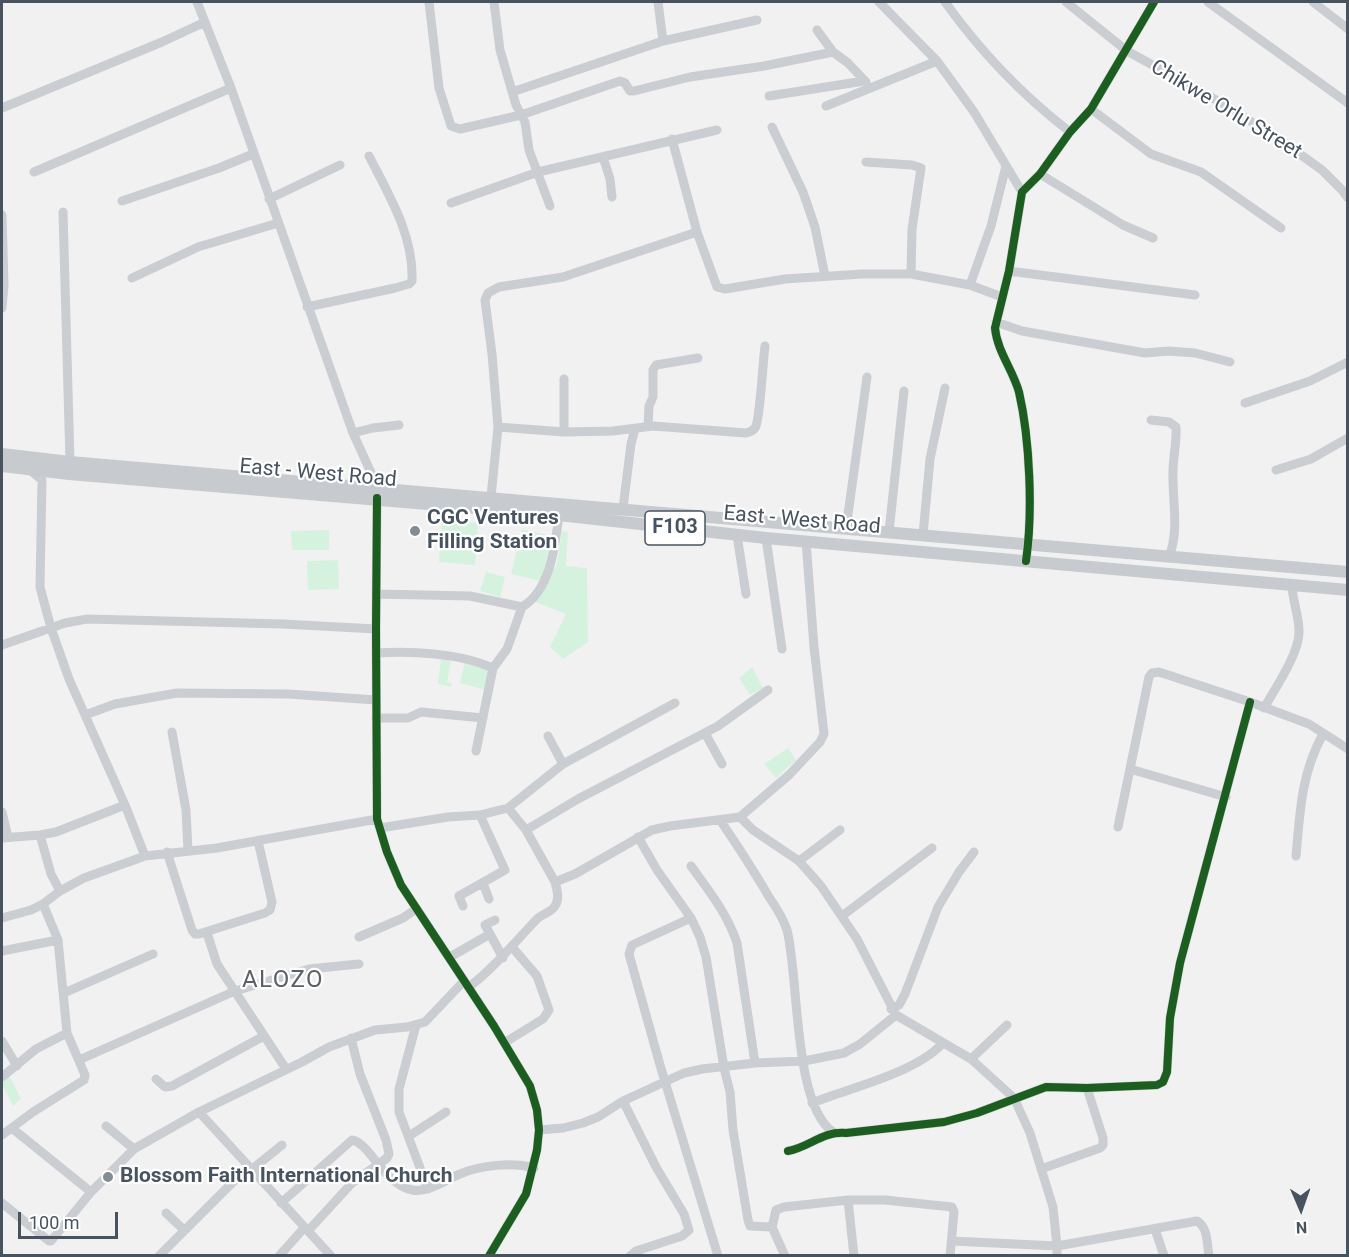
<!DOCTYPE html>
<html>
<head>
<meta charset="utf-8">
<style>
  body { margin:0 }
  #map { position:relative; width:1349px; height:1257px; overflow:hidden; background:#f2f1f1; font-family:Roboto,sans-serif }
  canvas { display:block }
  .frame { position:absolute; inset:0; border:3px solid #475460; pointer-events:none }
  .north { position:absolute; left:1271px; top:1179px; width:60px; height:60px; -webkit-text-stroke:4px #fff; paint-order:stroke; rotate:178deg; font-size:16px; font-weight:700; line-height:24px; text-align:center; color:#475460 }
  .north::after { content:''; display:block; margin:auto; width:21px; height:27px; background:#475460; clip-path:polygon(50% 0,100% 100%,50% 72%,0 100%) }
  .scale { position:absolute; left:18px; top:1212px; width:100px; height:27px; box-sizing:border-box; border:3px solid #475460; border-top:0; padding-left:8px; font-size:18px; line-height:21px; white-space:nowrap; color:#475460; -webkit-text-stroke:4px #fff; paint-order:stroke }
</style>
</head>
<body>
<div id="map">
<canvas width="1349" height="1257"></canvas>
<div class="frame"></div>
<div class="north">N</div>
<div class="scale">100 m</div>
</div>
<script>
const ctx = document.querySelector('canvas').getContext('2d');
ctx.lineJoin = 'round';
function fillPath(path, color) { ctx.fillStyle = color; ctx.fill(path, 'evenodd'); }
function stroke(path, color, width, dash) { ctx.strokeStyle = color; ctx.lineWidth = width; ctx.lineCap = dash ? 'butt' : 'round'; ctx.setLineDash(dash || []); ctx.stroke(path); }
function drawText(font, color, halo, rows, align = 'center') {
  ctx.font = font + ' Roboto,sans-serif'; ctx.lineWidth = 4.5; ctx.setLineDash([]); ctx.textBaseline = 'middle'; ctx.strokeStyle = halo; ctx.fillStyle = color; for (const [text, x, y, turn = 0] of rows) {
    ctx.save(); ctx.translate(x, y); ctx.rotate((+turn || 0) * Math.PI / 180); ctx.textAlign = isNaN(turn) ? turn : align; if (halo) ctx.strokeText(text, 0, 0); ctx.fillText(text, 0, 0); ctx.restore();
  }
}
const green = new Path2D(`
  M442,520L478,523L475,565L439,562Z
  M522,529L552,536L541,581L511,574Z
  M329,530V550H292L291,531Z
  M562,531L568,532L566,566L587,568L588,642L563,659L550,647L566,614L532,601L557,564Z
  M338,560L339,589L308,590L307,561Z
  M486,572L505,577L500,597L480,591Z
  M441,659L451,661L447,682L452,683L451,687L438,684Z
  M465,662L491,669L486,690L460,683Z
  M752,667L763,688L750,695L739,678Z
  M788,748L796,760L776,778L764,764Z
  M9,1075L21,1099L13,1106L2,1084V1078Z`);
const minor = new Path2D(`
  M197,2L231,88L353,433L378,488
  M429,2L439,88L451,126L460,129L521,115L620,81L625,83L630,91H634L690,77L764,66L833,52
  M494,2L500,50L516,105L525,122L529,150L550,206
  M658,2L663,41
  M879,2L937,61L974,112L1022,192
  M945,2C980,51 1022,95 1070,132
  M1066,2L1127,51L1227,106L1283,142L1322,170L1342,190L1348,198
  M1208,2L1348,103
  M1313,2L1348,29
  M817,30L833,52L848,63L866,82
  M512,92L663,41L757,20
  M769,96L864,81
  M826,106L937,61
  M2,108L162,42L205,22
  M1091,109L1151,154L1201,172L1281,228
  M772,127L803,192L815,227L825,276
  M672,139L697,232L717,287L725,289L785,279L862,274H911L970,285L1002,297
  M603,157L610,179L612,197
  M866,162L912,165L921,168L912,229L911,274
  M34,172L231,88
  M1040,174L1123,225L1153,238
  M269,199L340,165
  M122,201L219,168L253,154
  M451,203L538,172L717,130
  M63,212L70,462
  M2,215L4,285L2,308
  M1009,271L1195,295
  M132,278L198,247L278,223
  M970,285L991,226L1006,166
  M307,307L395,288L409,284L412,281C414,236 389,195 369,156
  M996,322L1022,331L1145,353L1169,351L1195,353L1230,362
  M564,379V432
  M1245,403L1310,381L1348,362
  M1151,420L1169,422L1176,427C1177,444 1172,461 1173,478C1173,505 1179,531 1169,557
  M648,426L649,406L653,397V370L656,365L698,358
  M498,427L564,432L613,431L653,426L746,433C750,432 752,432 755,428C760,421 763,359 765,346
  M353,433L373,428L399,425
  M30,470L42,480L40,587L51,628L69,679L125,805L145,856
  M1276,470L1311,459L1348,438
  M491,497L498,427L492,354L485,300L488,293L499,287L563,277L697,232
  M377,498L376,629L377,819L387,852L401,885L494,1026L530,1086L537,1110L539,1130L537,1150L526,1194L489,1256
  M623,508L631,444L635,429
  M846,529L867,377
  M889,532L904,391
  M737,535L746,594
  M923,535L930,459L945,388
  M766,538L782,649
  M1026,561C1033,513 1030,440 1019,392C1013,370 997,351 995,328L1009,271L1022,192L1040,174L1070,132L1091,109L1154,2
  M376,594L470,596L522,607
  M2,645L65,623L87,619L283,624L376,629
  M376,653C412,651 460,653 493,668
  M1264,708C1275,689 1300,652 1299,631C1299,615 1292,600 1292,584
  M85,715L115,704L177,693L288,694L376,700
  M376,718H408L421,712L483,718
  M172,732L186,810L188,851
  M705,733L722,764
  M548,736L563,764
  M476,751L493,668L507,649L522,607C551,590 555,545 559,515
  M1130,769L1226,797
  M508,808L526,830L555,882L575,874L652,830L670,826L740,817L789,775L820,742L824,734L814,647L806,541
  M2,812L8,837
  M740,817L753,830L799,861L821,886L857,939L896,1015L971,1059L1014,1098L1030,1133L1053,1207L1057,1246V1256
  M720,820C737,845 754,871 769,897C776,907 783,918 787,930C799,976 793,1105 833,1132
  M1118,827L1149,677L1152,673L1159,672L1250,702L1309,724L1348,749
  M380,828L448,817L480,815L508,808L563,764L675,703
  M526,830L578,799L718,726L768,690
  M40,835L51,874L60,891
  M638,837L657,870L691,918L700,937L706,957L724,1068L730,1092L733,1130L748,1220L750,1226L772,1227
  M2,838L40,835L56,832L125,805
  M167,852L192,930L195,934H199L265,913L270,910L272,902L258,841
  M1296,856C1300,812 1301,774 1323,734
  M799,861L840,830
  M691,866C709,891 727,913 737,943L755,1063
  M483,883L489,899
  M463,906L459,896L505,870L480,815
  M842,916L932,848
  M2,918L31,910L43,904L60,891L84,878L145,856L217,848L377,819
  M691,918L632,945L629,954L660,1065L718,1256
  M207,933L217,964L286,1069
  M490,934L485,925L495,920
  M359,937L403,918L416,909
  M2,951L58,940
  M450,957L490,934L503,958
  M469,987C495,967 514,943 537,919C542,914 552,912 555,906C560,899 557,889 555,882
  M64,993L153,954
  M891,1009L899,1005L905,994L938,907L959,872L974,852
  M416,1025L399,1089V1112L428,1189
  M2,1041L17,1066
  M504,1043L543,1019L549,1010L537,976L512,947
  M971,1059L1007,1025
  M79,1060L235,991L309,969L359,964
  M2,1077L36,1049L67,1033
  M156,1079L165,1087L172,1086L264,1036
  M623,1101L656,1167L684,1214L689,1230L682,1236L636,1251L630,1256
  M812,1103C849,1088 916,1073 943,1043
  M199,1112L331,1256
  M106,1126L134,1149
  M13,1129L91,1192
  M539,1130L563,1128L583,1123L598,1117L623,1101L684,1073L702,1069L755,1063L804,1061L844,1053L860,1044L896,1015
  M2,1135L33,1112L84,1080L85,1075L67,1033L58,940L43,904
  M409,1136L446,1112
  M788,1151C810,1147 822,1131 846,1133L944,1122L977,1113L1046,1087L1087,1088L1157,1085L1163,1082L1167,1072L1170,1018L1180,963L1250,702
  M1041,1169L1100,1148L1103,1145V1138L1087,1088
  M251,1170L282,1145
  M848,1200L854,1256
  M2,1203L49,1241H51L91,1192L134,1149L199,1112L302,1062L329,1047L375,1030L407,1027L425,1022L464,981
  M281,1203L352,1140C371,1144 383,1184 412,1190C429,1193 445,1180 460,1174C481,1165 512,1162 534,1168
  M166,1213L183,1229
  M1155,1229L1164,1256
  M308,1231L352,1183L387,1158L389,1154L386,1140L360,1074L351,1038
  M952,1241L1057,1246L1197,1221C1208,1227 1207,1244 1209,1256
  M159,1256L248,1167
  M279,1256L304,1228
  M785,1256L772,1227L776,1210L784,1207L848,1200H885L952,1207L954,1212L950,1256`);
const major = new Path2D(`
  M2,454L70,462C496,498 922,534 1348,572
  M2,466L69,474L559,515L766,538L1348,590`);
const cycleway = new Path2D(`
  M377,498L376,629L377,819L387,852L401,885L494,1026L530,1086L537,1110L539,1130L537,1150L526,1194L489,1256
  M1026,561C1033,513 1030,440 1019,392C1013,370 997,351 995,328L1009,271L1022,192L1040,174L1070,132L1091,109L1154,2
  M788,1151C810,1147 822,1131 846,1133L944,1122L977,1113L1046,1087L1087,1088L1157,1085L1163,1082L1167,1072L1170,1018L1180,963L1250,702`);
const markers = [
  [415,531,6,"#838b93"],
  [108,1177,6,"#838b93"]
];
const shields = [
  [675,528,60]
];
const shieldNames = [
  ["F103",675,528]
];
const streetNames = [
  ["Chikwe Orlu Street",1226,110,31],
  ["East - West Road",318,474,5],
  ["East - West Road",802,521,5]
];
const poiNames = [
  ["CGC Ventures",427,519],
  ["Filling Station",427,543],
  ["Blossom Faith International Church",120,1177]
];
const quarterNames = [
  ["ALOZO",283,981]
];
fillPath(green, '#d5f2df');
stroke(minor, '#cacdd1', 9);
stroke(major, '#c7cbcf', 12);
stroke(cycleway, '#1b5e20', 8);
for (const [x, y, r, color] of markers) { const dot = new Path2D(); dot.arc(x, y, r, 0, 2 * Math.PI); ctx.fillStyle = color; ctx.fill(dot); stroke(dot, '#fff', 2); }
for (const [x, y, w] of shields) { const box = new Path2D(); box.roundRect(x - w / 2, y - 17, w, 34, 4.5); ctx.fillStyle = '#fff'; ctx.fill(box); stroke(box, '#475460', 1.5); }
drawText('bold 20px', '#475460', null, shieldNames);
drawText('21px', '#475460', '#fff', streetNames);
drawText('bold 21px', '#475460', '#fff', poiNames, 'left');
ctx.letterSpacing = '1.5px';
drawText('24px', '#5c6166', '#fff', quarterNames);
ctx.letterSpacing = '0px';
</script>
</body>
</html>
